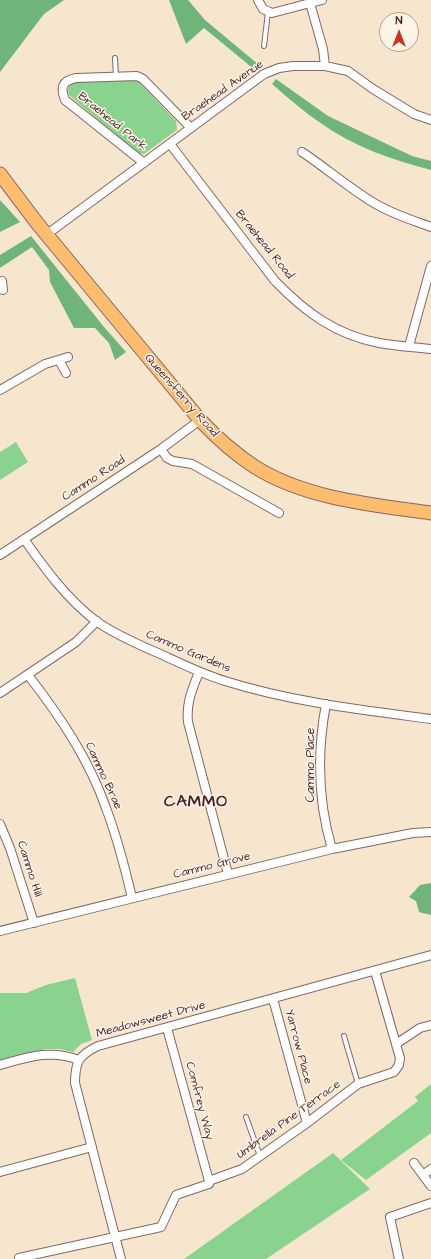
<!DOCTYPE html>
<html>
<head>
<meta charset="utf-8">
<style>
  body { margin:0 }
  #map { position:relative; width:431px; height:1259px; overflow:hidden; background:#f6e6cd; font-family:"Architects Daughter",sans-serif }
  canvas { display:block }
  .north { position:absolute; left:379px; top:12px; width:40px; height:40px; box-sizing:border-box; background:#fcf5e5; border:1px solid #b59f9b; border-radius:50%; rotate:0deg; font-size:11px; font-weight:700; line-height:16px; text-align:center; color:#4a1f2b }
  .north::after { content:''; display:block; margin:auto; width:14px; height:18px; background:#c8321e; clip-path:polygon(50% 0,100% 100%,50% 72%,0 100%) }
</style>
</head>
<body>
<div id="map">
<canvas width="431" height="1259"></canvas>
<div class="north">N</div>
</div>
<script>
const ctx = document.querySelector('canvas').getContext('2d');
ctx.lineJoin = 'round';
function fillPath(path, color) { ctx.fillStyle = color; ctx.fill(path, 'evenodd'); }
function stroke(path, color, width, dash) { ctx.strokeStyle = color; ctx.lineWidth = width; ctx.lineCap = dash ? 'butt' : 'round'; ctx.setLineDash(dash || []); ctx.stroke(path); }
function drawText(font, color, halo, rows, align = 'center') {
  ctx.font = font + ' "Architects Daughter",sans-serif'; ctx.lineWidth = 3; ctx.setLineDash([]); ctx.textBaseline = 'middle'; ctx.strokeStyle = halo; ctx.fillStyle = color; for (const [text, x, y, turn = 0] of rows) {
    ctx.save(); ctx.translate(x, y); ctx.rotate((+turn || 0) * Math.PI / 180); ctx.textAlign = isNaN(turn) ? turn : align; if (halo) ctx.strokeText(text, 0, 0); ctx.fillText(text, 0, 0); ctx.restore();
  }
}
const green = new Path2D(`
  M136,79L176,121L177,130L144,154L137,153L69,95L68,89L70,84L76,80Z
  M16,442L28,462L0,480V452Z
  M75,978L92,1040L81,1044L73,1052L60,1049H45L0,1062V993H26L46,985Z
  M431,1084V1133L366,1180L341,1160L418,1101L415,1097Z
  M333,1153L370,1189L266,1259H184Z`);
const forest = new Path2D(`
  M0,0H64L44,14L0,72Z
  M169,0H188L205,20L259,65L255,70L204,28L186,44Z
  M276,79L328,116L412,156L431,161V170C392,160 355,147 322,124C304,112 288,98 272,84Z
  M0,200L20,222L0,232Z
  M31,236L104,327L126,352L115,360L109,343L95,328H74L50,282L49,270L32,247L0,268V255Z
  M431,883V915L419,912L416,901L409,897L420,885Z`);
const service = new Path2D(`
  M264,46L268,12
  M115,58L116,77
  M344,1036L358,1084
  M246,1117L260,1156`);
const minor = new Path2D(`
  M258,0L263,9L272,13L322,0
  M310,3L323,49L325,66
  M170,144L275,281C305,312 336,335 379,343C396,346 414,347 431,349
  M302,152C326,168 349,188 374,203C392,214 412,220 431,227
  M144,163L65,100C60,87 62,81 76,78L137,76L143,79L191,128
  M46,235L264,74L279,68L293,66H325L348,71L373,89L414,114L431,120
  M0,282L2,281L3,290
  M409,346L431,266
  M59,360L66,373
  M0,390L45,364L68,357
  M161,449L167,458L173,461L192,464L279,513
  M24,539C45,569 67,599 96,621C114,634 137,644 158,653C180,663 202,674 225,681C292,702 362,710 431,719
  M0,555L161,449L200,420
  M199,672C192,690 186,703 188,722L228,874
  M28,675C59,715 89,759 106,808C117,837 125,868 132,898
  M0,693L76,642L97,621
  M326,704C317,752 318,802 332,849
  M0,824L10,848L34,923
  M0,931L332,849L413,833L431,832
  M273,999L307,1123
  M167,1028L209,1181
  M396,1044L420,1028L431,1025
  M0,1065C28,1057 51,1049 79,1060
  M414,1163L431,1186
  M0,1172L92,1147
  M423,1175L431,1169
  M19,1258L161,1227L176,1195L209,1184V1181L242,1169L307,1123L358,1084L394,1072L399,1065L400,1058L375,971
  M121,1259L75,1083C75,1062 79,1055 98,1046L431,955
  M399,1259L390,1217L431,1203`);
const primary = new Path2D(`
  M0,174L37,223L200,420C217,438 235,454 255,467C306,499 374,505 431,513`);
const streetNames = [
  ["Braehead Avenue",223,91,-35],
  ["Braehead Park",112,122,39],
  ["Braehead Road",264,245,51],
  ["Queensferry Road",181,396,49],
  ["Cammo Road",94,479,-33],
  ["Cammo Gardens",188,652,23],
  ["Cammo Place",311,765,-90],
  ["Cammo Brae",103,776,65],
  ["Cammo Grove",212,866,-14],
  ["Cammo Hill",29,869,72],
  ["Meadowsweet Drive",151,1020,-15],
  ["Yarrow Place",298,1047,75],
  ["Comfrey Way",199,1101,75],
  ["Umbrella Pine Terrace",289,1120,-36]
];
const districtNames = [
  ["CAMMO",196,803]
];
fillPath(green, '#8ad38f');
fillPath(forest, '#6fb57a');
stroke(service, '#866564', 6);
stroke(minor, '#866564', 10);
stroke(primary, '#866564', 15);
stroke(service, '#fff', 4);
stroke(minor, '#fff', 8);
stroke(primary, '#fcbd6f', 13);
drawText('12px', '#4a1f2b', '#fcf5e5', streetNames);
ctx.letterSpacing = '1px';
drawText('bold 16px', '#4a1f2b', '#fcf5e5', districtNames);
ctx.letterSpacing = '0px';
</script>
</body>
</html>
